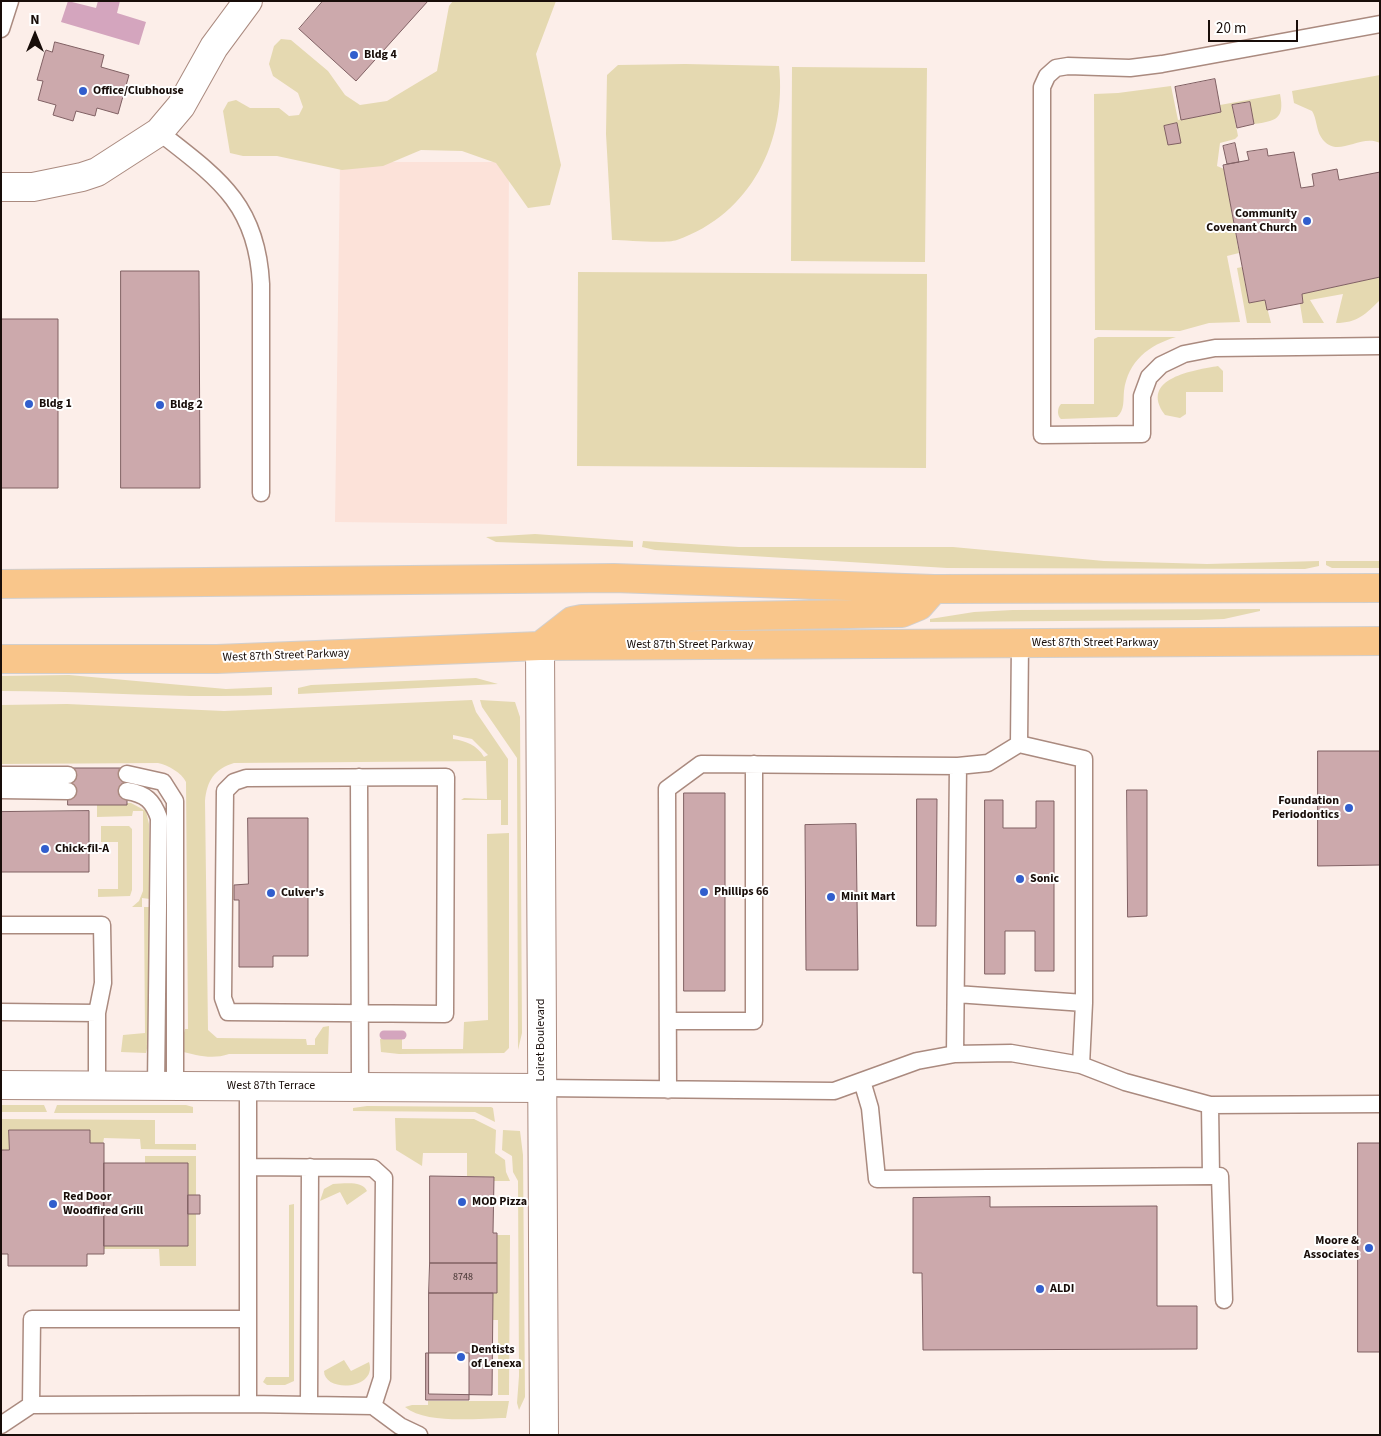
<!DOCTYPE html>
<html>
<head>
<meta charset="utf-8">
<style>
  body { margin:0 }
  #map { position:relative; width:1381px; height:1436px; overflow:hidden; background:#fceee9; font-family:"Source Sans 3",sans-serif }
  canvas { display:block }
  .frame { position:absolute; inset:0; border:2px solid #180d09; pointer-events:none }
  .north { position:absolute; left:10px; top:10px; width:50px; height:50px; -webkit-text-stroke:4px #fff; paint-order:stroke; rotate:0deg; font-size:14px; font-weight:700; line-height:20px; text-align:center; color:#180d09 }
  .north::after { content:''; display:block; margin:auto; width:18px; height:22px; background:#180d09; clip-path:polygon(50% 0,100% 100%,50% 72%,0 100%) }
  .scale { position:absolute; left:1208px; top:20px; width:90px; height:22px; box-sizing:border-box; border:2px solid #180d09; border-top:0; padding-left:6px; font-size:15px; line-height:18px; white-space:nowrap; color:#180d09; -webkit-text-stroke:4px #fff; paint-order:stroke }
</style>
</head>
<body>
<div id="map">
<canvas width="1381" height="1436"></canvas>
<div class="frame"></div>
<div class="north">N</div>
<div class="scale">20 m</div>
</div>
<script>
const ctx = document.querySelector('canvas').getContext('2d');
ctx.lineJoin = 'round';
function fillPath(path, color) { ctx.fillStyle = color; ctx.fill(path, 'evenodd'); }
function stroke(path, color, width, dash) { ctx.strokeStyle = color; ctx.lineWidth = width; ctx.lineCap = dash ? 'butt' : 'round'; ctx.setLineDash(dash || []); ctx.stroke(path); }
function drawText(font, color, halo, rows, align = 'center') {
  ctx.font = font + ' "Source Sans 3",sans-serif'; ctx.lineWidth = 4; ctx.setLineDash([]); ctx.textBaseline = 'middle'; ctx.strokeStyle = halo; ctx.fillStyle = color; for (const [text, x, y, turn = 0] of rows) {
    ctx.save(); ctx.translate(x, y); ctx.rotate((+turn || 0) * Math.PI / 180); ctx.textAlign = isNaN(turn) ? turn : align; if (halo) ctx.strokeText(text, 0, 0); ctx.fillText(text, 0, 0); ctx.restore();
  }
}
const built = new Path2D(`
  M340,162H509L507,524L335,522Z`);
const green = new Path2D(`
  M453,1H556L536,54L561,165L550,205L528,208L496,163L462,151L421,150L383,166L342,170L277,156H243L230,153L223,111L228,102L236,100L250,108H279L289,116L299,115L303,107L298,93L273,76L269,64L274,46L281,39L291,40L328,71L345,95L360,105L387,101L437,71L449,6Z
  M685,64L779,66C787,141 751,214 677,240C665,244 627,240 612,240L606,134L607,75L618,65Z
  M792,67L927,68L925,262L791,261Z
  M1380,75V143C1359,133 1336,161 1321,137C1316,129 1317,119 1312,111L1294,103L1292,91Z
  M1171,86L1178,120L1221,112L1220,105L1280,94C1285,119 1276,121 1254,124L1249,102L1232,105L1238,136L1235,139L1220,143L1217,166L1224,169L1239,253L1227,256L1240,322L1209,323L1180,331L1095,330L1094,94L1118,93Z
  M1242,267L1249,303L1265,300L1271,323H1247L1237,268Z
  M578,272L927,274L926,468L577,466Z
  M1380,277V300C1366,314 1357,323 1336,323L1343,294L1310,300L1324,323H1303L1300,304L1303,303L1302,294Z
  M1098,337H1176C1149,345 1128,361 1124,391C1123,400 1125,410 1117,417L1061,419C1057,416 1057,408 1061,404H1094V339Z
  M1218,366L1223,371V392H1186V414L1180,418L1165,415C1138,378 1195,370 1218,366Z
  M535,534L633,541V547L496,542L486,537Z
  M643,541L739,547H953L1104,561L1207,564L1319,561V566L1305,569L947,568L655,550L642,547Z
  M1326,561H1380V568H1332L1326,565Z
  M1260,609V611L1224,619L1198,620L930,622V619L974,612L1013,610Z
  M69,675L226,689L272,687V695C182,699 92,691 1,691V676Z
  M476,678L498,684L298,694V688L311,685Z
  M472,700L476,712L508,759V825H501V800H461L464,798L487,799L486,761L234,763C214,769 207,781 205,801L208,1030L217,1038L306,1039L307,1045H315V1039L323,1027L329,1026L328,1054H229C211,1060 197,1055 179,1051L185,1029H188L186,782C182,773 168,765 158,763L1,764V705L67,704L224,711ZM453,735L472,739L488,755L484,757C477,745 466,741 453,739Z
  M480,700L515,702L520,717L522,1033L518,1050L517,758L482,707Z
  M97,803H131L146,811L149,824L150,899L142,898V907H132L139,901L143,891V811H133L132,816L97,817Z
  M101,826H129L132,829V890L130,896L98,897V889H118V842H101Z
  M509,833V1048L504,1053L399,1054L381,1052L380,1039H402V1049H463L464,1022L488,1020L487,834Z
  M144,907H151V1031L146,1053L121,1052L123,1035L145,1033Z
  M1,1105H44L47,1112H1Z
  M57,1105H186L193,1107V1113H54Z
  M367,1106L491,1107L493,1108L495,1122L475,1112L353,1111V1108Z
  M395,1118L474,1119L496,1130L495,1153L505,1160L506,1172L510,1181H494V1177L467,1176V1153H423L422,1166L396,1150Z
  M1,1119L155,1120V1144H196V1150L141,1149L140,1139L104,1138L103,1143H90L89,1130H9V1150H1Z
  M503,1130L520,1131L523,1155L525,1397L519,1410L517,1403L519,1376L518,1181L513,1172L512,1156L502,1150Z
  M145,1156H196V1196H188V1163H145Z
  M333,1184C343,1184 362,1180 367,1191L347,1205L340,1192L320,1201L324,1189Z
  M294,1204V1381L285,1385H267L263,1382L266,1377H289V1205Z
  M188,1213H196V1266H160L159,1249H104V1246Z
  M497,1235H510L509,1395H498V1320H493V1293H497Z
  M344,1360L351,1371L369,1362C378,1390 324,1393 324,1371Z
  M428,1401H509L506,1418C478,1418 427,1425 405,1407L412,1405H428Z`);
const water = new Path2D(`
  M68,1L96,8L98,1H120L117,13L146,22L139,45L61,22Z`);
const stream = new Path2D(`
  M384,1035H402`);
const building = new Path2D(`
  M323,1H428L356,81L299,29Z
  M55,42L104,55L101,67L129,75L118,114L97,108L95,116L76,111L73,121L53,115L56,105L38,100L43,81L37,80L45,52L46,50L52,52Z
  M1215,79L1221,112L1181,120L1175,87Z
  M1250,102L1254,124L1237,128L1232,105Z
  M1177,123L1181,143L1168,145L1164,126Z
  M1235,143L1239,162L1227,164L1223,146Z
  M1267,149L1268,156L1294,152L1301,188L1314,186L1312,174L1337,169L1339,180L1380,172V277L1302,294L1303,303L1267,310L1265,300L1249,303L1223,165L1249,160L1247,152Z
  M121,271H199L200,488H121Z
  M1,319H58V488H1Z
  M1318,751H1380V865L1318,866Z
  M68,768H127V805H68Z
  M1127,790H1147V916L1128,917Z
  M684,793H725V991H684Z
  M917,799H937L936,926H917Z
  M985,800H1003V828H1036V801H1054V971H1035V931H1005V974H985Z
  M89,811V872H1V812Z
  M248,818H308V956H273V967H239V900H234V885L248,884Z
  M856,824L858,970H806L805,825Z
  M9,1130H90V1143H104V1254H87V1266H8V1254H1V1150H9Z
  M1358,1143H1380V1352H1358Z
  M104,1163H188V1246H104Z
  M430,1176L494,1177L493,1233H497V1263H430Z
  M188,1195H200V1214H188Z
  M990,1197V1207L1157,1206V1306H1197V1349L923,1350L922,1273H913V1198Z
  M430,1263H497V1293H429Z
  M429,1293H493L492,1395L429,1394Z
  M426,1353H469V1400H426Z`);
const service = new Path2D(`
  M1380,24L1162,64L1130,68L1068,66L1056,68L1047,76L1042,87V435L1142,434V396L1149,377L1161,365L1184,354L1215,348L1380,346
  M1,29L10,1
  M159,132C218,178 257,204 261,284V493
  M1019,744L1084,759V1003L1081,1065
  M127,774L163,782L175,801V1086
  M1,775H68
  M359,777L360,1086
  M446,777L445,1014L228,1012L223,998L225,791L234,782L246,778Z
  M1,790L68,791
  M127,791C146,794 153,801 159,818L156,1086
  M1,925H102L103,983L97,1013V1085
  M956,994L1084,1003
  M1,1012L97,1013
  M668,1021H754V764
  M955,1054L958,766L988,763L1019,744L1020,643
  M862,1081L870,1108L877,1179L1211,1176
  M541,1088L834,1091L917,1061L955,1054L1011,1053L1081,1065L1125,1082L1210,1105L1380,1104
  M668,1090L667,789L701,764L958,766
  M1210,1105L1211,1176H1220L1224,1300
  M248,1167L373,1168L384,1178L382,1378L373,1406
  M248,1319H32L31,1405L248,1404V1086
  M248,1404L373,1406L400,1426L419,1435
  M309,1404L310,1167
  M1,1425L31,1405`);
const minor = new Path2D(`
  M1,187H33L82,177L97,172L159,132L181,106L214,47L248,1
  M1,1085L541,1088`);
const tertiary = new Path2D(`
  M540,646L544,1435`);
const primary = new Path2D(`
  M1,584L614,578L934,589L1380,588
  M540,646L572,621L582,619L902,613L919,606L934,589
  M1,659H217L540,646L1380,641`);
const markers = [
  [354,55,5,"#315ecd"],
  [83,91,5,"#315ecd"],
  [1307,221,5,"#315ecd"],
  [29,404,5,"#315ecd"],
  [160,405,5,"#315ecd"],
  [1349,808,5,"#315ecd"],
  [45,849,5,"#315ecd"],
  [1020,879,5,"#315ecd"],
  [704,892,5,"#315ecd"],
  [271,893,5,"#315ecd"],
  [831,897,5,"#315ecd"],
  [462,1202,5,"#315ecd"],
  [53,1204,5,"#315ecd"],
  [1369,1248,5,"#315ecd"],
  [1040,1289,5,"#315ecd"],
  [461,1357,5,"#315ecd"]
];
const numberNames = [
  ["8748",463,1278]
];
const poiNames = [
  ["Bldg 4",364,55],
  ["Office/Clubhouse",93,91],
  ["Community",1297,214,"right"],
  ["Covenant Church",1297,228,"right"],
  ["Bldg 1",39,404],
  ["Bldg 2",170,405],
  ["Foundation",1339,801,"right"],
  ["Periodontics",1339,815,"right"],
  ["Chick-fil-A",55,849],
  ["Sonic",1030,879],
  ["Phillips 66",714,892],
  ["Culver's",281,893],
  ["Minit Mart",841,897],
  ["Red Door",63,1197],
  ["Woodfired Grill",63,1211],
  ["MOD Pizza",472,1202],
  ["Moore &",1359,1241,"right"],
  ["Associates",1359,1255,"right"],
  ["ALDI",1050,1289],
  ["Dentists",471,1350],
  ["of Lenexa",471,1364]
];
const streetNames = [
  ["West 87th Street Parkway",1095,643],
  ["West 87th Street Parkway",690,645],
  ["West 87th Street Parkway",286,656,-2],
  ["Loiret Boulevard",541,1040,-90],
  ["West 87th Terrace",271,1086]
];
fillPath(built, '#fce2d9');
fillPath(green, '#e5d9b1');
fillPath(water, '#d4a5be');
stroke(stream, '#d4a5be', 9);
fillPath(building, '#cca9ac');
stroke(building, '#806063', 1);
stroke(service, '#aa8a7f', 19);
stroke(minor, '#aa8a7f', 30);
stroke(tertiary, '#aa8a7f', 30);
stroke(primary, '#d1cfce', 30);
stroke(service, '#fff', 16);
stroke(minor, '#fff', 28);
stroke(tertiary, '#fff', 28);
stroke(primary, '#f9c68b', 28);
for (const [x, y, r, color] of markers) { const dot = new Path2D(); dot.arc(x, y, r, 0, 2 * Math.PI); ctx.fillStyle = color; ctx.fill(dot); stroke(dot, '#fff', 2); }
drawText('10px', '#453432', null, numberNames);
drawText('bold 12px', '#180d09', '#fff', poiNames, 'left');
drawText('12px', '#180d09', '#fff', streetNames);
</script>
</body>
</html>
